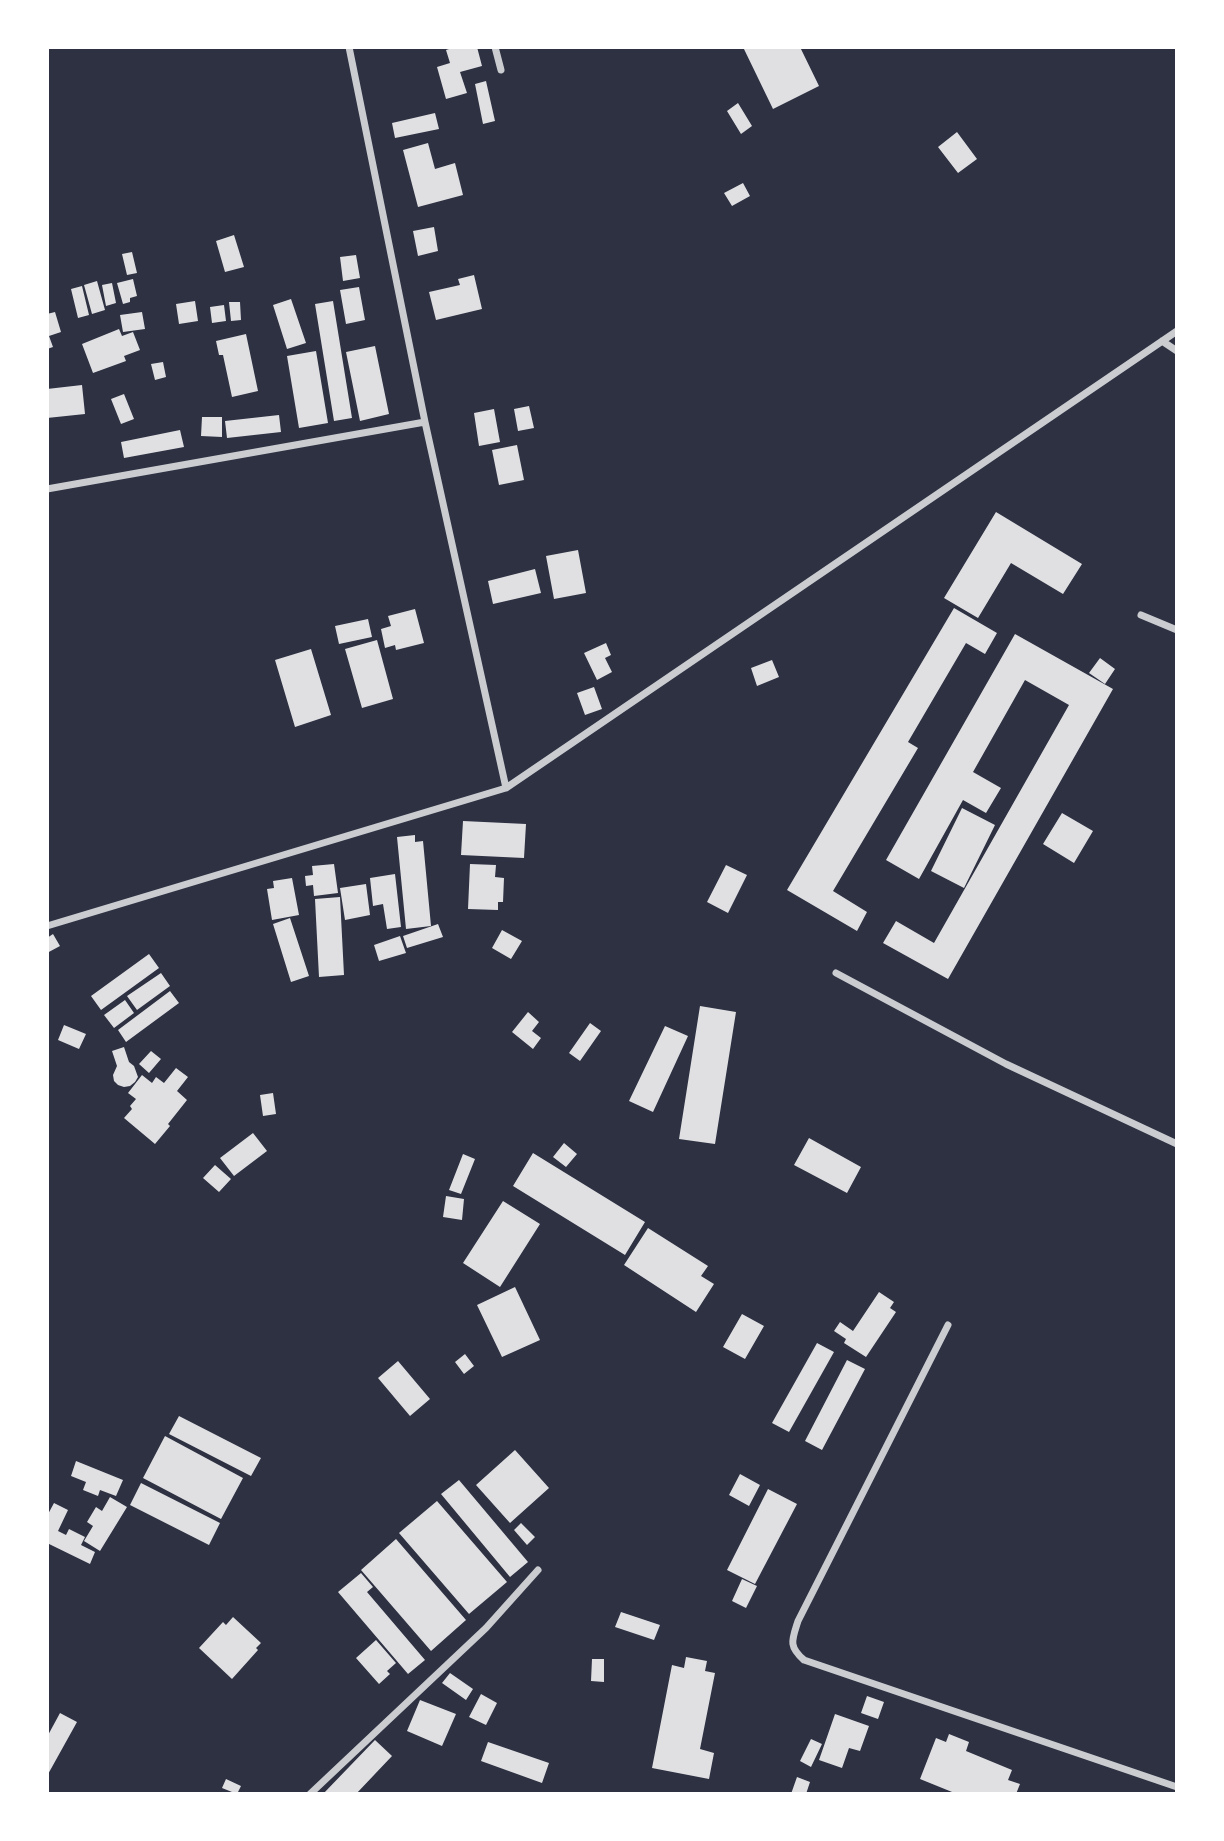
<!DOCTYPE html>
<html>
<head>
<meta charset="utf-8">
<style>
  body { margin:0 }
  #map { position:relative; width:1224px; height:1841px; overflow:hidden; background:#2d3142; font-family:"Times New Roman",serif }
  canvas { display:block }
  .frame { position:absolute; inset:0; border:49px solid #fff; pointer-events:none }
</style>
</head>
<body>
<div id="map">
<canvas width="1224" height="1841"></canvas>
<div class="frame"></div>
</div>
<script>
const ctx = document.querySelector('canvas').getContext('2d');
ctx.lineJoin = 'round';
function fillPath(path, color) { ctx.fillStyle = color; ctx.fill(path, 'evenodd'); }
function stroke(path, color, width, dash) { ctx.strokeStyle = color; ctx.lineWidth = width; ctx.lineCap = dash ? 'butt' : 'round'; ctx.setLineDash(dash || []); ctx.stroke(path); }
const building = new Path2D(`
  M455,47H477L482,66L460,72L467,93L446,99L437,67L450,63L446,50Z
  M743,47H800L819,86L773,109Z
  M486,81L495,121L483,124L475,84Z
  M738,103L752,126L741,134L727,111Z
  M435,113L439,129L395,138L392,123Z
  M957,132L977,159L958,173L938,147Z
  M428,143L435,169L455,163L463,195L418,207L403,150Z
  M743,183L750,196L732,206L724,193Z
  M434,227L438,251L418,256L413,231Z
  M234,235L244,267L225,272L216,241Z
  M132,252L137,273L127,275L122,254Z
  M356,255L360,278L343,281L340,257Z
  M474,275L482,309L436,320L429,292L460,285L458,279Z
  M133,279L137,296L130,298V302L123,304L117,283Z
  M97,281L105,310L92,314L84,285Z
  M112,283L116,303L106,306L102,285Z
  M82,286L89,315L78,318L71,289Z
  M359,287L365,320L346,324L340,290Z
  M291,299L306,343L287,349L273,305Z
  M195,301L198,321L179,324L176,304Z
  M333,301L352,418L334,421L315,304Z
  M229,302H240L241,320L231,321Z
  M224,305L226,321L212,323L210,307Z
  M55,312L61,332L49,336L53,347L47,349V314Z
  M142,312L145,329L123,332L120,315Z
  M119,329L122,336L133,332L140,350L124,356L126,361L93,373L82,344Z
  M246,334L258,391L232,397L223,355H219L216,341Z
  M375,346L389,414L360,421L346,352Z
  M316,351L328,423L299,428L287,356Z
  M163,362L166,377L155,380L151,364Z
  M82,385L85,414L47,418V389Z
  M124,394L134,419L121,424L111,399Z
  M529,406L534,428L518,431L514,409Z
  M494,409L500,442L479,446L474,413Z
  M279,415L281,432L227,438L225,421Z
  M202,417H222V437L201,436Z
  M180,430L184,447L124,458L121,442Z
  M517,445L524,480L499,485L492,450Z
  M996,512L1082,564L1063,594L1011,563L978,618L944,598Z
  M578,550L586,593L554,599L546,556Z
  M535,569L541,593L493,604L488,581Z
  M954,608L997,633L985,654L966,643L908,742L918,748L833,891L867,912L857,931L787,890Z
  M415,609L424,643L396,650L395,645L385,648L381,629L391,626L388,616Z
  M368,619L372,637L339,644L335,626Z
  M1015,634L1113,689L948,979L883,943L896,921L934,943L1069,705L1025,680L973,772L1001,788L986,813L963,800L919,879L886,860Z
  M377,640L393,699L362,708L345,649Z
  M606,643L611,655L605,658L612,672L597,680L584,653Z
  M311,649L331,715L295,727L275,660Z
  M1100,658L1115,669L1105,684L1089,673Z
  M772,660L779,677L757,686L751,668Z
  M594,687L602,709L585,715L577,693Z
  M962,808L995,825L964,888L931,871Z
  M1062,813L1093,831L1074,863L1043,844Z
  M463,821L526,824L524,858L461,855Z
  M415,835V842L423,841L431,926L406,929L397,837Z
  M334,864L338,893L314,896L313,885L306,886L305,876L313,875L312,866Z
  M470,864L496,865L495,877L504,878L503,902H498V910L468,909Z
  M726,865L747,875L728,913L707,902Z
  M395,874L401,927L387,929L383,904L373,906L370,878Z
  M292,878L299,915L272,920L267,889L274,888L273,881Z
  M366,884L370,915L345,920L340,888Z
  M340,897L344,975L319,977L315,899Z
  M290,918L309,976L291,982L273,924Z
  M438,924L443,937L407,948L403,936Z
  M502,930L522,941L511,959L492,948Z
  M53,934L60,946L47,953V938Z
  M400,936L406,953L379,961L374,945Z
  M149,954L159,968L101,1010L91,996Z
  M161,973L170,986L137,1010L127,996Z
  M170,991L179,1003L126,1042L118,1030Z
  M125,1000L134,1013L114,1028L104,1015Z
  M700,1006L736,1012L715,1144L679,1139Z
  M528,1012L539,1022L532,1031L541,1038L533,1049L512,1032Z
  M590,1023L601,1031L580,1061L569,1053Z
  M64,1025L86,1034L79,1049L58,1040Z
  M665,1026L688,1036L653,1112L629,1101Z
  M124,1047L129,1062L134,1066L138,1077L135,1082L130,1086L124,1087L118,1085L114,1081L113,1075L117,1066L112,1051Z
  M151,1051L161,1059L149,1073L139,1064Z
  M176,1068L188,1077L177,1091L187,1100L168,1124L170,1126L155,1144L124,1118L132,1109L130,1106L136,1099L128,1093L142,1075L152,1083L156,1077L164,1083Z
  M273,1093L276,1114L263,1116L260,1095Z
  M253,1133L267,1151L234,1176L220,1158Z
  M809,1138L861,1167L847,1193L794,1165Z
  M564,1143L577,1154L566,1167L553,1157Z
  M533,1153L645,1222L625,1255L513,1186Z
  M463,1154L475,1159L461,1194L449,1190Z
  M215,1165L231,1179L219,1192L203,1178Z
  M446,1196L464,1199L462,1220L443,1217Z
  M503,1201L540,1224L500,1287L463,1263Z
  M648,1228L708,1266L701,1276L714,1284L696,1312L624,1265Z
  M515,1287L540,1340L502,1357L477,1305Z
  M879,1292L894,1302L890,1308L896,1312L866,1357L844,1343L846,1339L834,1331L840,1322L853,1331Z
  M742,1314L764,1326L745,1359L723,1347Z
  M817,1343L834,1352L789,1432L772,1423Z
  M465,1354L474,1366L464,1374L455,1362Z
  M847,1360L865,1369L822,1450L805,1441Z
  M398,1361L430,1399L410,1416L378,1378Z
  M179,1416L261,1458L251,1476L169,1434Z
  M165,1436L243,1478L221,1519L143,1478Z
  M515,1450L549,1488L510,1523L476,1485Z
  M76,1461L123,1480L116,1496L100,1490L98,1496L83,1490L86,1482L71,1476Z
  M740,1474L760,1485L749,1506L729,1495Z
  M459,1480L528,1562L510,1577L441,1494Z
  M141,1483L220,1523L209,1545L130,1505Z
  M768,1489L797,1504L755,1584L727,1570Z
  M110,1497L127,1507L100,1551L84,1541L93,1526L87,1522L96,1507L102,1511Z
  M437,1501L507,1582L469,1614L399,1533Z
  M54,1503L68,1510L58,1531L66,1535L69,1529L85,1537L81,1545L95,1552L90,1564L47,1543V1516Z
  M521,1523L535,1537L527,1545L514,1530Z
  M396,1539L466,1620L431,1651L361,1570Z
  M361,1573L373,1587L367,1592L425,1660L408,1674L338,1592Z
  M742,1579L757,1586L746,1608L732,1601Z
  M621,1612L660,1625L654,1640L615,1627Z
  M233,1617L261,1643L256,1648L258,1650L232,1679L199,1648L223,1622L226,1625Z
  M376,1640L396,1663L387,1671L390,1674L379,1684L356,1658Z
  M686,1657L707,1661L705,1671L715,1673L700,1749L714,1753L709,1779L652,1768L672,1665L684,1668Z
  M592,1659H604V1682L591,1681Z
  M450,1673L473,1689L466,1700L442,1683Z
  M481,1694L497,1703L486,1725L469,1717Z
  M867,1696L884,1702L878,1719L861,1713Z
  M420,1700L456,1714L442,1746L407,1731Z
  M60,1713L77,1722L47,1776V1737Z
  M835,1714L869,1726L860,1751L849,1748L842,1768L819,1760Z
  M949,1734L969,1742L966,1751L1012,1770L1008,1780L1020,1784L1016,1794H957L920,1779L936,1738L946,1742Z
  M811,1739L822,1744L811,1767L800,1761Z
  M375,1740L392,1756L356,1794H323Z
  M488,1742L549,1763L542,1783L481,1761Z
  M797,1777L810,1782L806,1794H791Z
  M226,1779L241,1786L237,1794L222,1788Z`);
const minor = new Path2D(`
  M349,47L425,422L506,788
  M495,47L501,70
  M1162,341L1177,351
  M47,489L425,422
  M1141,615L1177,630
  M47,926L506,788L1177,331
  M836,973L1006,1064L1177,1144
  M948,1325L798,1621C792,1640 788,1646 804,1660L1177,1787
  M310,1794L486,1628L538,1570`);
fillPath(building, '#e0e0e3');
stroke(minor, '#caccd0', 7);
</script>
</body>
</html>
